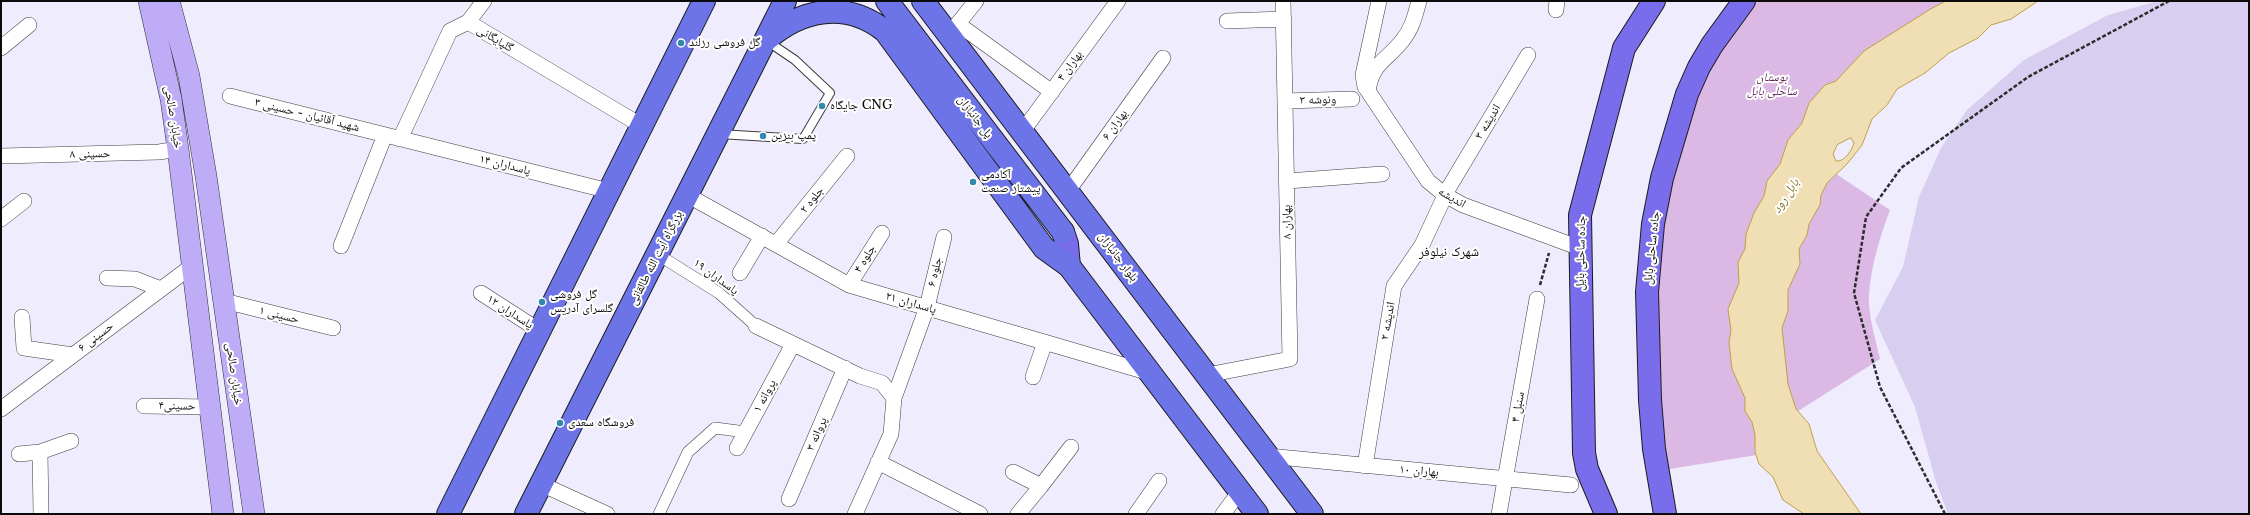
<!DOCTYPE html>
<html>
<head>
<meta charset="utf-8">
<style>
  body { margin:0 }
  #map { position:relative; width:2250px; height:515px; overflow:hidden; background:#eeecfd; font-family:"Libre Baskerville",serif }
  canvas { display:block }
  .frame { position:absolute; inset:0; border:2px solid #0b0b0b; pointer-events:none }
</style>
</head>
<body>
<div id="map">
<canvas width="2250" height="515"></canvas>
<div class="frame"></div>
</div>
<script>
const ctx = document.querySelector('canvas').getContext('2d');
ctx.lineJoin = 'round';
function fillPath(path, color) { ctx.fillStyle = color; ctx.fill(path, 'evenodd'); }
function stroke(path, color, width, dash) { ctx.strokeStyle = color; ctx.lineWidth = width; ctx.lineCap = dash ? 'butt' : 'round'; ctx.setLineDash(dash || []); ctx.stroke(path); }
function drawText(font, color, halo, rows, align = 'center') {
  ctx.font = font + ' "Libre Baskerville","Noto Naskh Arabic",serif'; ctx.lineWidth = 4; ctx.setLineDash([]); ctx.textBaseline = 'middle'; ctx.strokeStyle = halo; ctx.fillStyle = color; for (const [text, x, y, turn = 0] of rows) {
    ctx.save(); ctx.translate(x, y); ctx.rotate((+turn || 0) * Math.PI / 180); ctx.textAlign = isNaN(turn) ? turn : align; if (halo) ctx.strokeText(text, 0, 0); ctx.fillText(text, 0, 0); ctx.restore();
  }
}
const farmland = new Path2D(`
  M2158,1H2249V514H1948L1936,482L1915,407L1875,320L1903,267L1919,197L1941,148L1967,110L2024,60L2108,15Z`);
const green = new Path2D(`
  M1744,1H1987L1811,157L1890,210C1880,236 1868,276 1869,304C1870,322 1876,341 1880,359L1781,422L1788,450L1657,471L1650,400L1669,152Z`);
const water = new Path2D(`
  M1946,1H2038L2011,19L1991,25L1978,38L1949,53L1925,73L1897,89L1887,105L1872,119L1862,145L1847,164L1827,183L1821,195L1820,205L1809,224L1807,235L1799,249L1800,264L1788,290V311L1782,328L1788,384L1796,409L1809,424L1817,451L1861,514H1804L1783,500L1773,477L1759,464L1755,452V435L1752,422L1745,411V398L1732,369L1729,343L1731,330L1728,309L1739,283L1738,262L1745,249L1746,234L1754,213L1764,196L1767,181L1780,164L1788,140L1802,123L1809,103L1825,85L1836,81L1864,51L1929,10ZM1851,138L1854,143C1852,150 1845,162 1836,161L1833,154L1837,145Z`);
const path = new Path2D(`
  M1540,285L1549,253
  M1945,514L1880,387L1854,293L1866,217L1901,168L2028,77L2169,1`);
const service = new Path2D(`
  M719,134L803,139L830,93L795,60L767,41`);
const pedestrian = new Path2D(`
  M657,254L719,293L756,326
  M659,514L688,452L715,428L746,432`);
const minor = new Path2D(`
  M1379,1L1363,75L1365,87L1368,91C1372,63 1386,61 1402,41C1412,29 1415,16 1419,1
  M1556,10L1557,1
  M1227,21L1284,19
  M468,22L484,1
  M958,24L1052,92
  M952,31L976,1
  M1,48L29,25
  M1368,91L1428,181L1445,195L1463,205L1580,248
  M230,96L609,191
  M1285,101L1352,99
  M1022,132L1118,1
  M400,139L450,31L468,22L642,126
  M1,156L159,152L178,149
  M1287,181L1382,174
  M1068,191L1163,58
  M687,195L849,285L1150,373
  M1,219L24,201
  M776,244L847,156
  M341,246L385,135
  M740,273L762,236
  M107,278L135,279L161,289
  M849,285L882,233
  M481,293L540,331
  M224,301L333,328
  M22,317L24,348L73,355
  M756,326L860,376L882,383L894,398L891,434L855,514
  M1207,375L1290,359L1283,1
  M1033,377L1045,342
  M894,398L927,307L944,237
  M144,406L209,407
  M1,409L192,266
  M737,448L793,344
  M40,452L41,514
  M19,454L40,452L71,441
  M1268,456L1571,485
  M878,462L980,514
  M1365,466L1394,286L1422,245L1448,189L1528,55
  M1013,472L1041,486L1018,514
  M541,484L607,514
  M1041,486L1071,447
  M789,499L845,368
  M1136,514L1159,481
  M1223,514L1240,491
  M1499,514L1537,299`);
const secondary = new Path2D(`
  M149,1L171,99L178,149L223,514
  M169,1L189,76L206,176L254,514`);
const primary = new Path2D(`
  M1063,232L1067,244L1069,266
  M1606,514L1587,469L1584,453L1580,215L1624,48L1654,1
  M1665,514L1654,449L1650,400L1647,292L1653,224L1662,178L1687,94L1699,67L1712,45L1744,1`);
const trunk = new Path2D(`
  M887,1L1063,232
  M923,1L1312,514
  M766,40C801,9 846,0 885,31L1044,248L1069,266L1257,514
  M448,514L704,1
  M526,514L785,1`);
const markers = [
  [681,43,4,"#3189ae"],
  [822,106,4,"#3189ae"],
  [763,136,4,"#3189ae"],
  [973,182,4,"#3189ae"],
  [542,302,4,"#3189ae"],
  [560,423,4,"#3189ae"]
];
const streetNames = [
  ["گلپایگانی",495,39,31],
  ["بهاران ۴",1070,66,-54],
  ["ونوشه ۳",1318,100,-1],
  ["شهید آقائیان - حسینی ۳",307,115,14],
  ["خيابان صالحی",173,117,81],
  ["پل جانبازان",975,117,53],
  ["اندیشه ۳",1488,122,-59],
  ["بهاران ۶",1115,125,-54],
  ["حسینی ۸",90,154,-1],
  ["پاسداران ۱۴",505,165,14],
  ["اندیشه",1452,198,30],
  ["جلوه ۲",812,200,-51],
  ["بهاران ۸",1287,222,-91],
  ["جاده ساحلی بابل",1652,248,-84],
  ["جاده ساحلی بایل",1581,253,-89],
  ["بلوار جانبازان",1118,257,53],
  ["بزرگراه آیت الله طالقانی",656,258,-63],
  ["جلوه ۴",865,259,-58],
  ["جلوه ۶",935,272,-76],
  ["پاسداران ۱۹",716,277,36],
  ["پاسداران ۲۱",911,303,16],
  ["پاسداران ۱۲",510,312,33],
  ["حسینی ۱",279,315,14],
  ["اندیشه ۲",1388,321,-80],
  ["حسینی ۶",96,337,-37],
  ["خیابان صالحی",234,374,82],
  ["پروانه ۱",765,396,-62],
  ["حسینی۴",177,406,1],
  ["سنبل ۴",1518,407,-80],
  ["پروانه ۳",817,434,-67],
  ["بهاران ۱۰",1419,471,5]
];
const poiNames = [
  ["گل فروشی رزلند",689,43],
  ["جایگاه CNG",830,106],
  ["پمپ بنزین",771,136],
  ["آکادمی",981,175],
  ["پیشتاز صنعت",981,189],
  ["گل فروشی",550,295],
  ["گلسرای آدریس",550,309],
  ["فروشگاه سعدی",568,423]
];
const parkNames = [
  ["بوستان",1772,78],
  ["ساحلی بابل",1772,92]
];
const waterNames = [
  ["بابل رود",1786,196,-57]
];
const neighbourhoodNames = [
  ["شهرک نیلوفر",1449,252]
];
fillPath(farmland, '#d7cef0');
fillPath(green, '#dcb9e4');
fillPath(water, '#f0dfb5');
stroke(water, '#c0a043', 1);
stroke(service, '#3e3e3e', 10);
stroke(pedestrian, '#3e3e3e', 12);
stroke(minor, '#3e3e3e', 16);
stroke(secondary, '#2d2d2d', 22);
stroke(primary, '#1c1c1c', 24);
stroke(trunk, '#1c1c1c', 24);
stroke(path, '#2d2d2d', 2.5, [4, 2]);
stroke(service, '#fff', 8);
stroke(pedestrian, '#fff', 11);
stroke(minor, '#fff', 15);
stroke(secondary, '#beacf7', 21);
stroke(primary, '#7a6deb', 22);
stroke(trunk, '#6d74e8', 22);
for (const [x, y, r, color] of markers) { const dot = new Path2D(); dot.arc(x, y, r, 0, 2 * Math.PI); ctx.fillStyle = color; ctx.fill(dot); stroke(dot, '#fff', 1.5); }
drawText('12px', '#0b0b0b', '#fff', streetNames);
drawText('12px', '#0b0b0b', '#fff', poiNames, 'left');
drawText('italic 12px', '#5c2254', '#fff', parkNames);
drawText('italic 13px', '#8a7320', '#fff', waterNames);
drawText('13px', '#0b0b0b', '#fff', neighbourhoodNames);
</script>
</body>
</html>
